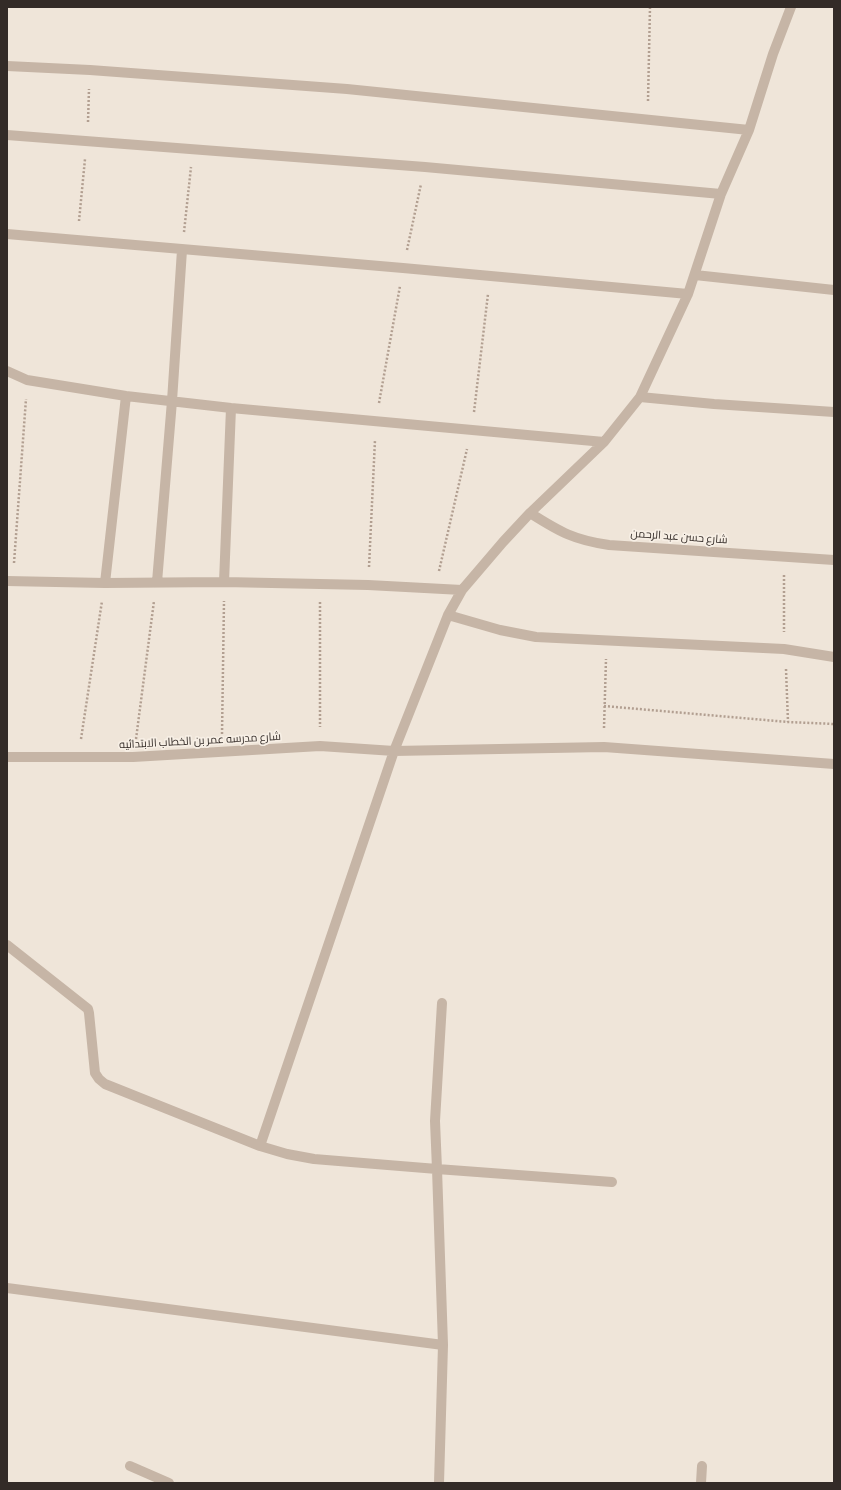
<!DOCTYPE html>
<html>
<head>
<meta charset="utf-8">
<style>
  body { margin:0 }
  #map { position:relative; width:841px; height:1490px; overflow:hidden; background:#efe5d9; font-family:Manrope,sans-serif }
  canvas { display:block }
  .frame { position:absolute; inset:0; border:8px solid #332b27; pointer-events:none }
</style>
</head>
<body>
<div id="map">
<canvas width="841" height="1490"></canvas>
<div class="frame"></div>
</div>
<script>
const ctx = document.querySelector('canvas').getContext('2d');
ctx.lineJoin = 'round';
function stroke(path, color, width, dash) { ctx.strokeStyle = color; ctx.lineWidth = width; ctx.lineCap = dash ? 'butt' : 'round'; ctx.setLineDash(dash || []); ctx.stroke(path); }
function drawText(font, color, halo, rows, align = 'center') {
  ctx.font = font + ' Manrope,Cairo,sans-serif'; ctx.lineWidth = 3.5; ctx.setLineDash([]); ctx.textBaseline = 'middle'; ctx.strokeStyle = halo; ctx.fillStyle = color; for (const [text, x, y, turn = 0] of rows) {
    ctx.save(); ctx.translate(x, y); ctx.rotate((+turn || 0) * Math.PI / 180); ctx.textAlign = isNaN(turn) ? turn : align; if (halo) ctx.strokeText(text, 0, 0); ctx.fillText(text, 0, 0); ctx.restore();
  }
}
const path = new Path2D(`
  M648,101L650,7
  M88,122L89,89
  M79,221L85,159
  M184,232L191,167
  M407,250L421,184
  M379,403L400,286
  M474,412L488,294
  M14,563L26,399
  M369,567L375,440
  M439,571L467,449
  M784,575V632
  M320,602V727
  M786,669L788,722
  M604,706L788,722L834,724
  M604,728L606,659
  M222,734L224,601
  M81,739L102,601
  M136,739L154,601`);
const minor = new Path2D(`
  M7,66L90,70L347,89L749,130
  M7,135L425,167L721,194
  M7,234L403,268L688,294
  M695,275L834,290
  M7,371L27,380L126,396L231,408L604,442
  M640,397L714,404L834,412
  M530,513C560,532 574,540 609,545L834,560
  M7,581L105,583L224,582L368,585L462,590
  M157,582L172,401L182,250
  M224,582L231,408
  M105,583L126,396
  M448,615L500,630L536,637L784,649L834,657
  M7,757H133L320,746L394,751L604,747L834,764
  M7,945L88,1009L89,1013L95,1073L99,1079L105,1084L260,1146L287,1154L314,1159L437,1169L443,1345L439,1483
  M442,1003L435,1121L437,1169L612,1182
  M260,1146L394,751L448,615L462,590L503,542L530,513L604,442L640,397L688,294L721,194L749,130L773,54L791,7
  M7,1288L443,1345
  M130,1466L169,1483
  M701,1483L702,1466`);
const streetNames = [
  ["شارع حسن عبد الرحمن",679,537,4],
  ["شارع مدرسه عمر بن الخطاب الابتدائيه",200,741,-3]
];
stroke(path, '#b29f91', 2.5, [2, 2]);
stroke(minor, '#c6b5a6', 10);
drawText('11px', '#332b27', '#f7efe5', streetNames);
</script>
</body>
</html>
